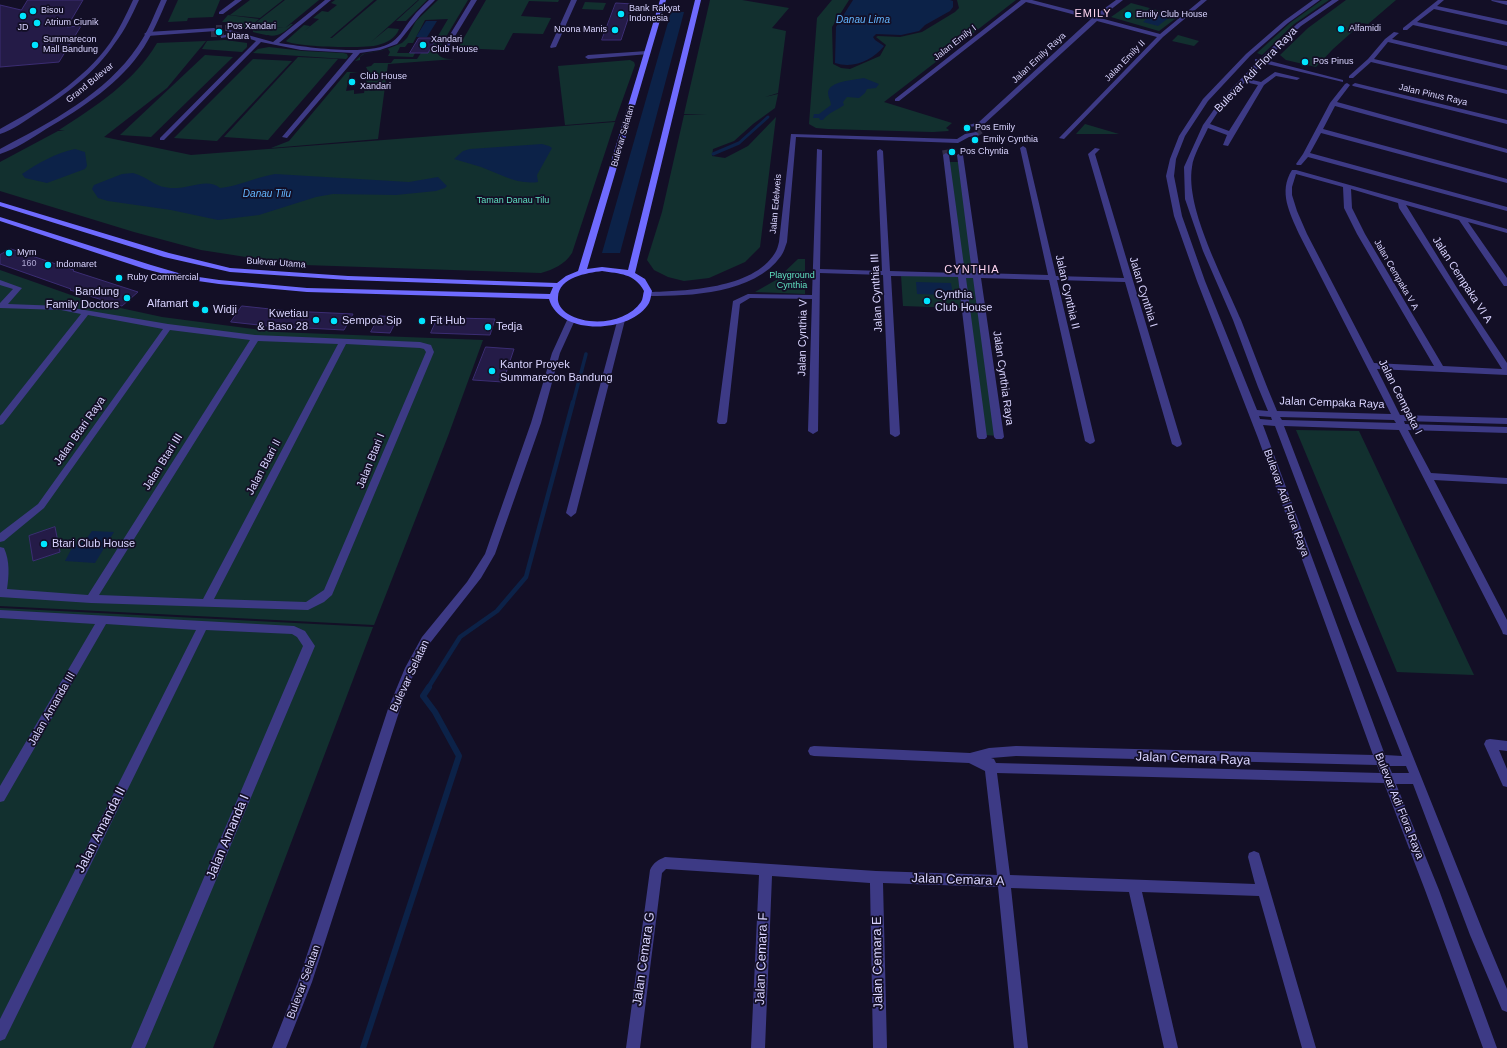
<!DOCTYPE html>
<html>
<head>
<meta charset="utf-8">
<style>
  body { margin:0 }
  canvas { display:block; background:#130f26 }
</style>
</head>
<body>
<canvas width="1507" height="1048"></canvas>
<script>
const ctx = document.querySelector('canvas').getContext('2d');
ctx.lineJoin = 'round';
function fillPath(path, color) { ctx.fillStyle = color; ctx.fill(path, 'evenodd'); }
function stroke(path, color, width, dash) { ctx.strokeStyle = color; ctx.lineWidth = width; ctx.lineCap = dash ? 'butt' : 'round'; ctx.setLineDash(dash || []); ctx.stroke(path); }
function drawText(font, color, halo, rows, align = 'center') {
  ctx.font = font + ' Arial,sans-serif'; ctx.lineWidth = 3.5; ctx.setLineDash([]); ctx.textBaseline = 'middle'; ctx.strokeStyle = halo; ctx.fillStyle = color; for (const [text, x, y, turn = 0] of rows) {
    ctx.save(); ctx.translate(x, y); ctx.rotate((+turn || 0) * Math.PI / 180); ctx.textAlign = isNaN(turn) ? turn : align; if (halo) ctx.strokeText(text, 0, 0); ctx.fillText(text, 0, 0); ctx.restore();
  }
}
const green = new Path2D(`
  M178,0H220L213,17L188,18L187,21L168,22Z
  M250,0H283L260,18L230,15Z
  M285,0H319L285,28L254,24Z
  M335,0H374L330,38H332L377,0H418L371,42L388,28L399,29C396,38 386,43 378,45C366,49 293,47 286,41L304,25L310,26L303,32L319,19L313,18L322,11L328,12L337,5L331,3Z
  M419,0H427L406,21H396Z
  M438,0H468L437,52C439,59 448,59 455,59L388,64L378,139L271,148L289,141L347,72H358L350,73L346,91L354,90V94L364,93L368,71L366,67L371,66L374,63H391L394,59H417L421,53H428L448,19L425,20L413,43H408L405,47H400L397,53H415L413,57L388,56L390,52L388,49L364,54L360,57V60L355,61L363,54L387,49L402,43L407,38L416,21Z
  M486,0H559L558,2L529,1L521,16L551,18L543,34L513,33L504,50L458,48Z
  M710,0H742L789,8L772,28L786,31L778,93L765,97L778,94L775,108L753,124L734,141L713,149L712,156L725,158L748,146L776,117L760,247L745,262L709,278L684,281L668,277L654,270L647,260L662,212L684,115H707L684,114Z
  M832,0H849L832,27L833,64L841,68L850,69L880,56L886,45L876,37L878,36L900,37L922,32L955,12L959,8L957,0H1016L884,102L952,123L946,128L949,130L948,131L933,132L828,129L816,128L809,124L817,18Z
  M1322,0H1329L1294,24L1262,55L1257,53L1290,23Z
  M1346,0H1396L1368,24L1362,23L1333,49L1316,67L1286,60L1280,55L1308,28Z
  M585,2L606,3L603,10L582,9Z
  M1131,3L1179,16L1159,31L1111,17Z
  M228,15L259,19L252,25L285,28L291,24H293C278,39 273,37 253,32V29L232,25L234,22H222Z
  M1178,35L1199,41L1194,46L1172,41Z
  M225,40L247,43V47L242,52L202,49L207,41Z
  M206,41L167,88L104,137L191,155L615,122L572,253C564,265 554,269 541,273L305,265L259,259L201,250L134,232L0,191V162L58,131H65L59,130C96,106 134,82 157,43Z
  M269,47L303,51L343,53L347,54L348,57L346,59L253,53L258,49Z
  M205,55L233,57L151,137L120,135Z
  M298,57L338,59L268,140L224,137Z
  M253,59L292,61L217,141L174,138Z
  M630,60L634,62L635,65L615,121L565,125L558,66Z
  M1085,124L1119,134H1076Z
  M949,162H958L975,274H964Z
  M798,259H805V294L755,292L776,280Z
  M0,270L88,301L162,317L276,332L483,340L448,436L374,625L0,606Z
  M901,275L958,276L962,308L903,306Z
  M964,276L975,277L998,436L985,435Z
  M1296,430L1359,431L1474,675L1397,672Z
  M0,608L373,627L213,1048H0Z`);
const water = new Path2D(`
  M853,0H950L953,1V7L950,11L925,25L919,31L901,35L876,34L873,37L875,40L884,46C873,60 854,69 835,63L836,27Z
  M671,12H684L620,253H602Z
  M1155,12L1171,16L1158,26L1143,22Z
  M426,21H437L427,37H416Z
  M864,78L879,84L876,88L867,89L865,93L859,98L847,97L843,102L844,105C836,111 829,112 823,120H820L819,118H813L814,114H819L831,105C831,101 828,97 828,93C828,81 855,80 864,78Z
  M542,144L549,146L552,148L537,175L538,182C517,185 500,174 481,167C472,164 463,162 454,159L463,151L470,149Z
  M75,149L85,152L87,166L85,169L47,183L25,178L22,174C38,163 56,153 75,149Z
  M133,173C151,178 154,189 177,188C190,188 208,178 220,188C239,186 256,177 275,174L409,182L438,177L447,186L445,188L436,191L396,195L333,194L316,197L259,215L218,220L171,210L108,201L98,198L92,189L94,185L122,174Z
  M916,282L951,283L953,295L917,294Z
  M92,531L114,532L95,563L65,561L73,546L84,542Z`);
const streamFar3 = new Path2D(`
  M713,154L739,143L768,117`);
const streamFar2 = new Path2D(`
  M573,403L586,354`);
const streamFar1 = new Path2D(`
  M428,688L460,637L497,611L526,577L573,402`);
const stream = new Path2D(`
  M363,1048L459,756L435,712L423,696L429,687`);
const building = new Path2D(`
  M28,0H83L67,27L81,26L59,62L0,67V5L21,10Z
  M616,3L633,4L621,40H602Z
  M419,38H436L428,53H410Z
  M11,249L74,270L73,271L138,292L122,306L70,290L71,289L0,264V255Z
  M242,306L289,311L353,314L344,330L268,326L231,322Z
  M380,316L398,317L390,333L371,332Z
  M438,317L456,318L495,319L490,335L431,333Z
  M486,347L514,349L503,382L473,380Z
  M55,527L60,552L33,561L29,536Z`);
const minorTunnel = new Path2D(`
  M216,28H230
  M211,34H224
  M965,131L971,126
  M976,134L982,130L981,124
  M945,150L946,155`);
const minor = new Path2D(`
  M235,0H242L223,14H219V12Z
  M325,0H331L279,43C305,47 371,57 392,42C401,36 405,26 412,18C417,11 423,6 429,0H435L421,14L397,44L380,50L360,53L287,138L282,137L353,53L301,50L261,42L164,140H160V138L256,41L239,35L221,38V36L232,33L226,31V29L273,42Z
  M471,0H477L446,51L441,52L440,51Z
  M571,0H577L556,47L551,48L550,47Z
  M1021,0H1032L1094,16L1116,0H1123L1100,18L1160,34L1201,0H1207L1163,37L1064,139L1059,138L1157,37L1097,21L983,125L969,127V125L979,122L1091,19L1026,2L899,101H895V99Z
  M1313,0H1320L1288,23L1250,56L1208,101L1185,136L1176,159L1174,176L1182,216L1205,281L1257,410L1268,411L1258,387L1233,320L1203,251L1185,199L1184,167L1203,125L1220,101L1257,62L1255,61V59H1260L1297,24L1332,0H1339L1301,26L1266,60L1343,80V82L1263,63L1248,79L1261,82L1275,72L1300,78L1297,80L1276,76L1264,85L1228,146L1223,145L1227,135L1208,128C1203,139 1193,156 1192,167C1185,209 1225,281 1241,320C1253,350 1264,381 1277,411L1391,414L1299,234C1290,213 1278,192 1292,170H1296L1507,229V233L1468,222L1507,278V286H1504L1459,220L1406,205L1457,288L1507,363V375L1377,369L1400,415L1507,418V424L1404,421L1405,424L1507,427V433L1408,430L1431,473L1507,478V484L1434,480L1507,620V635L1503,634L1502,631L1399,430L1284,426L1358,619L1484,934L1507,989V1012L1502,1010L1470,935L1413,784H1396L1439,890L1497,1048H1483L1425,890L1384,783L997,773L1010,875L1255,884L1248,857L1249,853L1254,851L1259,853L1316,1048H1302L1259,896L1142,892L1178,1048H1164L1129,892L1011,888L1028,1048H1014L998,887L883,883L887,1048H873L870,883L772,876L765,1048H751L759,875L666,869L662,873L640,1048H626L650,870C653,863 658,860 665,857L876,871L997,875L985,771L969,763L814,756L810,755L808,751L810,747L814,746L970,753L989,748L1016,746L1373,755L1258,438L1197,281L1174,216L1166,176L1170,159L1179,136L1203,99L1246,54L1284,21ZM1245,82L1258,85L1229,131L1210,124L1224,103ZM1296,174L1343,187L1344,208L1357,234L1434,366L1374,363L1307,234L1297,211L1292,195V187ZM1351,189L1398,203L1399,208L1502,369L1443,366L1365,234L1352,208ZM1259,416L1271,417L1272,420L1260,419ZM1280,417L1394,420L1396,423L1282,420ZM1263,425L1275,426L1348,619L1402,756L1385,755ZM1016,756L1377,765L1380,773L996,763L994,759L991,758ZM1389,766H1406L1409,773H1392Z
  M1438,0H1444L1437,6L1507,21V25L1434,9L1417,22L1507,42V46L1413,25L1407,30H1403V28Z
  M1491,0L1507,1V5L1492,1Z
  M214,28L217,30L216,31L147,36L144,34L147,32Z
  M1394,32L1399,33L1392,39L1507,66V70L1388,42L1374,59L1507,90V94L1371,62L1353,78H1349V76L1368,59L1385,39Z
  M647,51L649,52V54L588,59L585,57L588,55Z
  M1347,83L1350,85L1337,102L1507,149V153L1335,106L1323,129L1507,179V183L1321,133L1310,153L1507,207V211L1308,157L1301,165H1297L1296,164L1303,154L1330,103L1345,84Z
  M1355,83L1507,120V124L1353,86L1352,85Z
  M976,132L979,134L978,135L969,137L958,143L796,137L787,242C785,247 784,252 781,256C754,294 690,296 649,296L645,294L649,292C685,291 753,289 775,253C777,250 778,246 779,242L791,134L957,139L965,134Z
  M1023,146L1026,148L1056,276L1124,278L1088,154L1095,148L1100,149L1095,154L1182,444L1180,446L1177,447L1172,444L1125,282L1057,280L1095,441L1093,443L1090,444L1085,441L1049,280L981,278L1004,437L1002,439H996L994,437L973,278H966L987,437L985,439H979L977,437L958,277L891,276L900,434L898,436L895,437L890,434L883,275L820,273L818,431L813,434L808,431L812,299L750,298L740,304L727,422L725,424H719L717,422L733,301L748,294L812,295L817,149L822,150L820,269L882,271L877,151L880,149L883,151L890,271L957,273L943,155L946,153L949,155L965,273H972L957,155L960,153L963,155L980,273L1048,275L1020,148Z
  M0,280L22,288L8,304L61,306L168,324L255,335L420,342L431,345L434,352L332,595L324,602L308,610L91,603L0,597V547L4,548C10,561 9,576 7,589L88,595L250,340L170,330L44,508L4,541L0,542V533L38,504L163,329L88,315L3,424L0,425V416L81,314L61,310L0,308V303L13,289L0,285ZM258,341L338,344L203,599L99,595ZM346,344L420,348L424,349L426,352L324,590L306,602L214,599Z
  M568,318H571L575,320L560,353L541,423L495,554L481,578L430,643L416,668L400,709L312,982L286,1048H272L298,982L388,709L405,668L422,637L467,582L485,554L531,423L552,353Z
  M618,318H621L625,320L576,513L571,517L566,513Z
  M0,610L294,626L305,631L315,646L145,1048H131L303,646L297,637L292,634L206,630L5,1039L0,1041V1019L196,630L106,624L4,801L0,802V786L95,624L0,618Z
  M1490,739L1507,741V751L1499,750L1507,769V787L1503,786L1484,744L1486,740Z`);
const tertiary = new Path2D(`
  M133,0H139C132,15 125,30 115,43C96,72 66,94 37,113C26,120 13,130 0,134V129C40,107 83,81 110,43C119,30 126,15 133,0Z
  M161,0H167C160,16 153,33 144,47C121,83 82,108 46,129C32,138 16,149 0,154V149C49,123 106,94 138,46C148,32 154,15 161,0Z`);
const secondary = new Path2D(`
  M660,0H666L587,269L602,267L628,270L695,0H701L635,273L645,279L652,291C651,294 651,299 649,303C632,333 560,337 549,299L307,292L219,284L184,279L145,269L0,221V217L151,265L185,275L219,280L307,288L550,294L553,287L348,280L230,272L164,257L0,206V202L169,253L230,268L348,276L557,283L566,276L578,271ZM602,271C620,274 634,273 644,291C643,294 643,299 641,302C627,323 589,327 568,314C562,310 557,304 558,297C559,277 587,273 602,271Z`);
const markers = [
  [33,11,4,"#00e5ff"],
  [621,14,4,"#00e5ff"],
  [1128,15,4,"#00e5ff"],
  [23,16,4,"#00e5ff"],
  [37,23,4,"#00e5ff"],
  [1341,29,4,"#00e5ff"],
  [615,30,4,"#00e5ff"],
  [219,32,4,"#00e5ff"],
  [35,45,4,"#00e5ff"],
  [423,45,4,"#00e5ff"],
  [1305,62,4,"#00e5ff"],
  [352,82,4,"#00e5ff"],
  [967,128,4,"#00e5ff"],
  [975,140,4,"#00e5ff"],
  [952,152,4,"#00e5ff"],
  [9,253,4,"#00e5ff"],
  [48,265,4,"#00e5ff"],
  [119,278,4,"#00e5ff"],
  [127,298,4,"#00e5ff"],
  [927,301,4,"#00e5ff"],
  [196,304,4,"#00e5ff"],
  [205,310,4,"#00e5ff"],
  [316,320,4,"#00e5ff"],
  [334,321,4,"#00e5ff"],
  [422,321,4,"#00e5ff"],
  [488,327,4,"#00e5ff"],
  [492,371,4,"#00e5ff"],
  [44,544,4,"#00e5ff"]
];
const farPoinames = [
  ["Bank Rakyat",629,9],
  ["Indonesia",629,19],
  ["Bisou",41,11],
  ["Emily Club House",1136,15],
  ["Atrium Ciunik",45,23],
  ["Pos Xandari",227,27],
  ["Utara",227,37],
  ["JD",23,28,"center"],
  ["Alfamidi",1349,29],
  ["Noona Manis",607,30,"right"],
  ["Summarecon",43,40],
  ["Mall Bandung",43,50],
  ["Xandari",431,40],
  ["Club House",431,50],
  ["Pos Pinus",1313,62],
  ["Club House",360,77],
  ["Xandari",360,87],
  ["Pos Emily",975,128],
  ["Emily Cynthia",983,140],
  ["Pos Chyntia",960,152],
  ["Mym",17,253],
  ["Indomaret",56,265],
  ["Ruby Commercial",127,278]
];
const farStreetnames = [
  ["Jalan Emily I",955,43,-38],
  ["Jalan Emily Raya",1039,58,-43],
  ["Jalan Emily II",1125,61,-46],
  ["Grand Bulevar",90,83,-39],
  ["Jalan Pinus Raya",1433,95,13],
  ["Bulevar Selatan",623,136,-74],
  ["Jalan Edelweis",776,204,-85],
  ["Bulevar Utama",276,263,4],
  ["Jalan Cempaka V A",1396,275,60]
];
const farParknames = [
  ["Taman Danau Tilu",513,201],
  ["Playground",792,276],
  ["Cynthia",792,286]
];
const numberNames = [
  ["160",29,264]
];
const farWaternames = [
  ["Danau Lima",863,20],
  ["Danau Tilu",267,194]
];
const farQuarternames = [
  ["EMILY",1093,14],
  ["CYNTHIA",972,270]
];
const streetNames = [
  ["Bulevar Adi Flora Raya",1256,70,-46],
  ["Jalan Cempaka VI A",1462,280,57],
  ["Jalan Cynthia II",1067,292,77],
  ["Jalan Cynthia I",1143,292,73],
  ["Jalan Cynthia III",877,293,-93],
  ["Jalan Cynthia V",803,338,-89],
  ["Jalan Cynthia Raya",1003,378,82],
  ["Jalan Cempaka I",1400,397,63],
  ["Jalan Cempaka Raya",1332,403,2],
  ["Jalan Btari Raya",80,431,-55],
  ["Jalan Btari I",371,461,-68],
  ["Jalan Btari III",163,462,-58],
  ["Jalan Btari II",264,467,-62],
  ["Bulevar Adi Flora Raya",1286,503,70],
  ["Bulevar Selatan",410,676,-65],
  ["Jalan Amanda III",52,709,-60],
  ["Bulevar Adi Flora Raya",1399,806,68],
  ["Bulevar Selatan",304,982,-70]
];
const poiNames = [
  ["Bandung",119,292,"right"],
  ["Family Doctors",119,305,"right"],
  ["Cynthia",935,295],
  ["Club House",935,308],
  ["Alfamart",188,304,"right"],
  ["Widji",213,310],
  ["Kwetiau",308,314,"right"],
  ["& Baso 28",308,327,"right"],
  ["Sempoa Sip",342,321],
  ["Fit Hub",430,321],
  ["Tedja",496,327],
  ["Kantor Proyek",500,365],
  ["Summarecon Bandung",500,378],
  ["Btari Club House",52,544]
];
const nearStreetnames = [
  ["Jalan Cemara Raya",1193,759,2],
  ["Jalan Amanda II",101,830,-63],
  ["Jalan Amanda I",228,837,-67],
  ["Jalan Cemara A",958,880,2],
  ["Jalan Cemara G",644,959,-82],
  ["Jalan Cemara F",762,959,-88],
  ["Jalan Cemara E",878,963,-91]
];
fillPath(green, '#12302f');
fillPath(water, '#0c2248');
stroke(streamFar3, '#0c2248', 3);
stroke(streamFar2, '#0c2248', 3.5);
stroke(streamFar1, '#0c2248', 4.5);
stroke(stream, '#0c2248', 6);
fillPath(building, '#241b47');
stroke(building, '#3b2d73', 1);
stroke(minorTunnel, '#312d47', 6, [6, 3]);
fillPath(minor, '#3d3a85');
fillPath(tertiary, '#3d3a85');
fillPath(secondary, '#6f6bff');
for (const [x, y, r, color] of markers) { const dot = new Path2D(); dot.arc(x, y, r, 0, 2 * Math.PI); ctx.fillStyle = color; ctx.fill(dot); stroke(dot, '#130f26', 1.5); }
drawText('9px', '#d9d4ff', '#130f26', farPoinames, 'left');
drawText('9px', '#d9d4ff', '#130f26', farStreetnames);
drawText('9px', '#5fe0c0', '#130f26', farParknames);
drawText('9px', '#aca6d1', null, numberNames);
drawText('italic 10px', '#62b6ff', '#130f26', farWaternames);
ctx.letterSpacing = '1px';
drawText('11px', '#ffd6f0', '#130f26', farQuarternames);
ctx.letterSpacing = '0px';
drawText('11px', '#d9d4ff', '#130f26', streetNames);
drawText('11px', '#d9d4ff', '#130f26', poiNames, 'left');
drawText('13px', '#d9d4ff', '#130f26', nearStreetnames);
</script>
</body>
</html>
